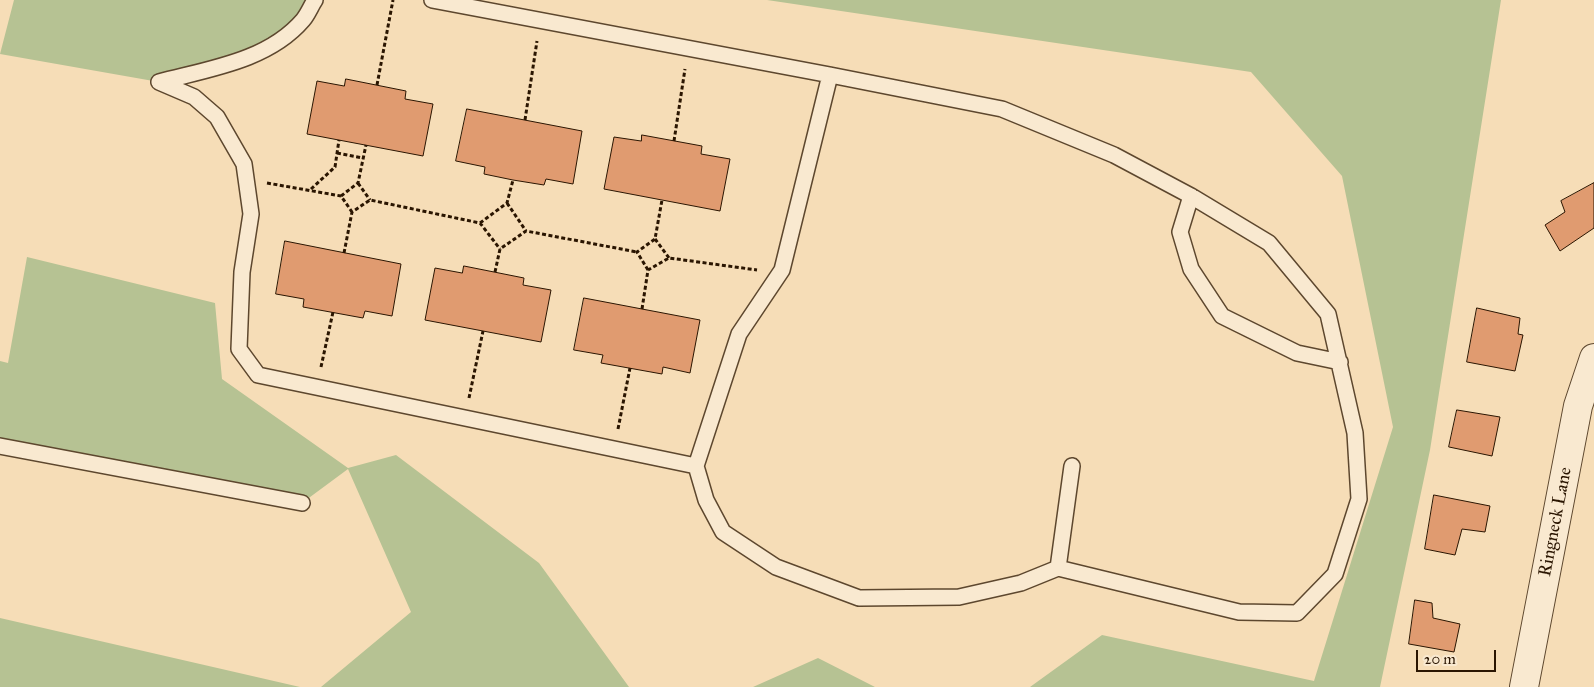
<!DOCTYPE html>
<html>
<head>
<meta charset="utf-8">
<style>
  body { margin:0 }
  #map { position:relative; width:1594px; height:687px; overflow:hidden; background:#f6ddb7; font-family:"IM FELL Great Primer",serif }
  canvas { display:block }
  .scale { position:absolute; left:1416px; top:650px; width:80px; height:22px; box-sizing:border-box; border:2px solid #2a1501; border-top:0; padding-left:6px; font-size:15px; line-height:18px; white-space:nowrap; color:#2a1501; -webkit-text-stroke:4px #f9e9d0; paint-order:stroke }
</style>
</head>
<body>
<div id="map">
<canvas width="1594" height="687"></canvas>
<div class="scale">20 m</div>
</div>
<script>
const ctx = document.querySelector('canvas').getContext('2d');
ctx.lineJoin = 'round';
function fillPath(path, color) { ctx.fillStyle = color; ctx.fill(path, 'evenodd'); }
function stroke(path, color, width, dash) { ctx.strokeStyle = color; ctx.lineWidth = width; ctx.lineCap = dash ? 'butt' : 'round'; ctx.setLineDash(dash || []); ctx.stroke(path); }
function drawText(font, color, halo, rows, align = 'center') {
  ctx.font = font + ' "IM FELL Great Primer",serif'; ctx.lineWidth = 5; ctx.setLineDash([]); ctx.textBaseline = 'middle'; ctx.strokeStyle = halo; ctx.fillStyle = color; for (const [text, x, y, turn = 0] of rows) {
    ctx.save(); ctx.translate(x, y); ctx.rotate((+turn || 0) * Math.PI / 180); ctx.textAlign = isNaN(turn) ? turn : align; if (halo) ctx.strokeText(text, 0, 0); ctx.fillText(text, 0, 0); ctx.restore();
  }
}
const green = new Path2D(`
  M14,0H315L283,38L159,82L0,54Z
  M767,0H1501L1430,450L1380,687H1030L1102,635L1314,681L1393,427L1342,176L1251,72Z
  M27,257L215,303L222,379L348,468L396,455L539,563L629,687H321L411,612L348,469L302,503L0,446V361L8,363Z
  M0,618L300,687H0Z
  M818,658L875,687H753Z`);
const building = new Path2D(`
  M346,79L406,91L405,99L433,104L423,156L307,134L317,81L344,86Z
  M467,109L582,131L573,184L546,179L544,185L513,180L484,174L485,167L456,161Z
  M642,135L702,146L701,154L730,159L720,211L604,189L614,137L641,141Z
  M1594,183V228L1560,251L1545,225L1565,212L1561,201Z
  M285,241L401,264L392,316L365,311L363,318L303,307L304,299L276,294Z
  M464,266L524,278L523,285L551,290L541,342L425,320L435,268L462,273Z
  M584,298L700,320L690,373L663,367L662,374L601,363L603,355L574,350Z
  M1477,308L1520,318L1518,334L1523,335L1515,371L1467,362Z
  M1457,410L1500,417L1492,456L1449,447Z
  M1434,495L1490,506L1485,532L1462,529L1455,555L1425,549Z
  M1415,600L1432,603L1433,618L1460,624L1454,652L1409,644Z`);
const path = new Path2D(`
  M377,85L393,0
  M525,120L537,41
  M674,141L685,69
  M337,153L363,158
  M267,183L341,196L352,212
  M358,183L370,200
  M311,189L335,167L339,140
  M341,196L358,183L366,145
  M507,203L526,231
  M480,223L507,203L513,180
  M655,239L669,258
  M344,253L352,212L370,200L480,223L500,249
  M648,270L637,252L655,239L662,200
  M495,272L500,249L526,231L637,252
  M642,309L648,270L669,258L757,270
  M321,367L333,312
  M469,398L483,331
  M618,429L630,368`);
const lane = new Path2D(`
  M432,0L830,75L1002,109L1114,155L1191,196L1269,243L1328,314L1355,433L1359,499L1335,574L1297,613L1239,612L1058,568L1021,583L959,597L859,598L776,567L723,532L706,500L696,466L739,334L782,270L830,75
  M159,82L194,97L217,117L244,164L251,214L242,272L239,349L258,375L696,466
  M159,82C208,69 268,61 303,20C308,14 311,6 315,0
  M1191,196L1180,232L1191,269L1222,316L1297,353L1340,362
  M0,446L302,503
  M1058,568L1072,466`);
const street = new Path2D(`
  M1524,687L1578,406L1594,358`);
const streetNames = [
  ["Ringneck Lane",1556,522,-79]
];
fillPath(green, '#b6c293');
fillPath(building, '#e09b70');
stroke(building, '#2a1501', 1);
stroke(lane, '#5d472e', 18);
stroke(street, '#5d472e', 30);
stroke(path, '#2a1501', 3, [4, 2.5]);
stroke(lane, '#f9e9d0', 15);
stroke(street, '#f9e9d0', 28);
drawText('18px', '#2a1501', '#f9e9d0', streetNames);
</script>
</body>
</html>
